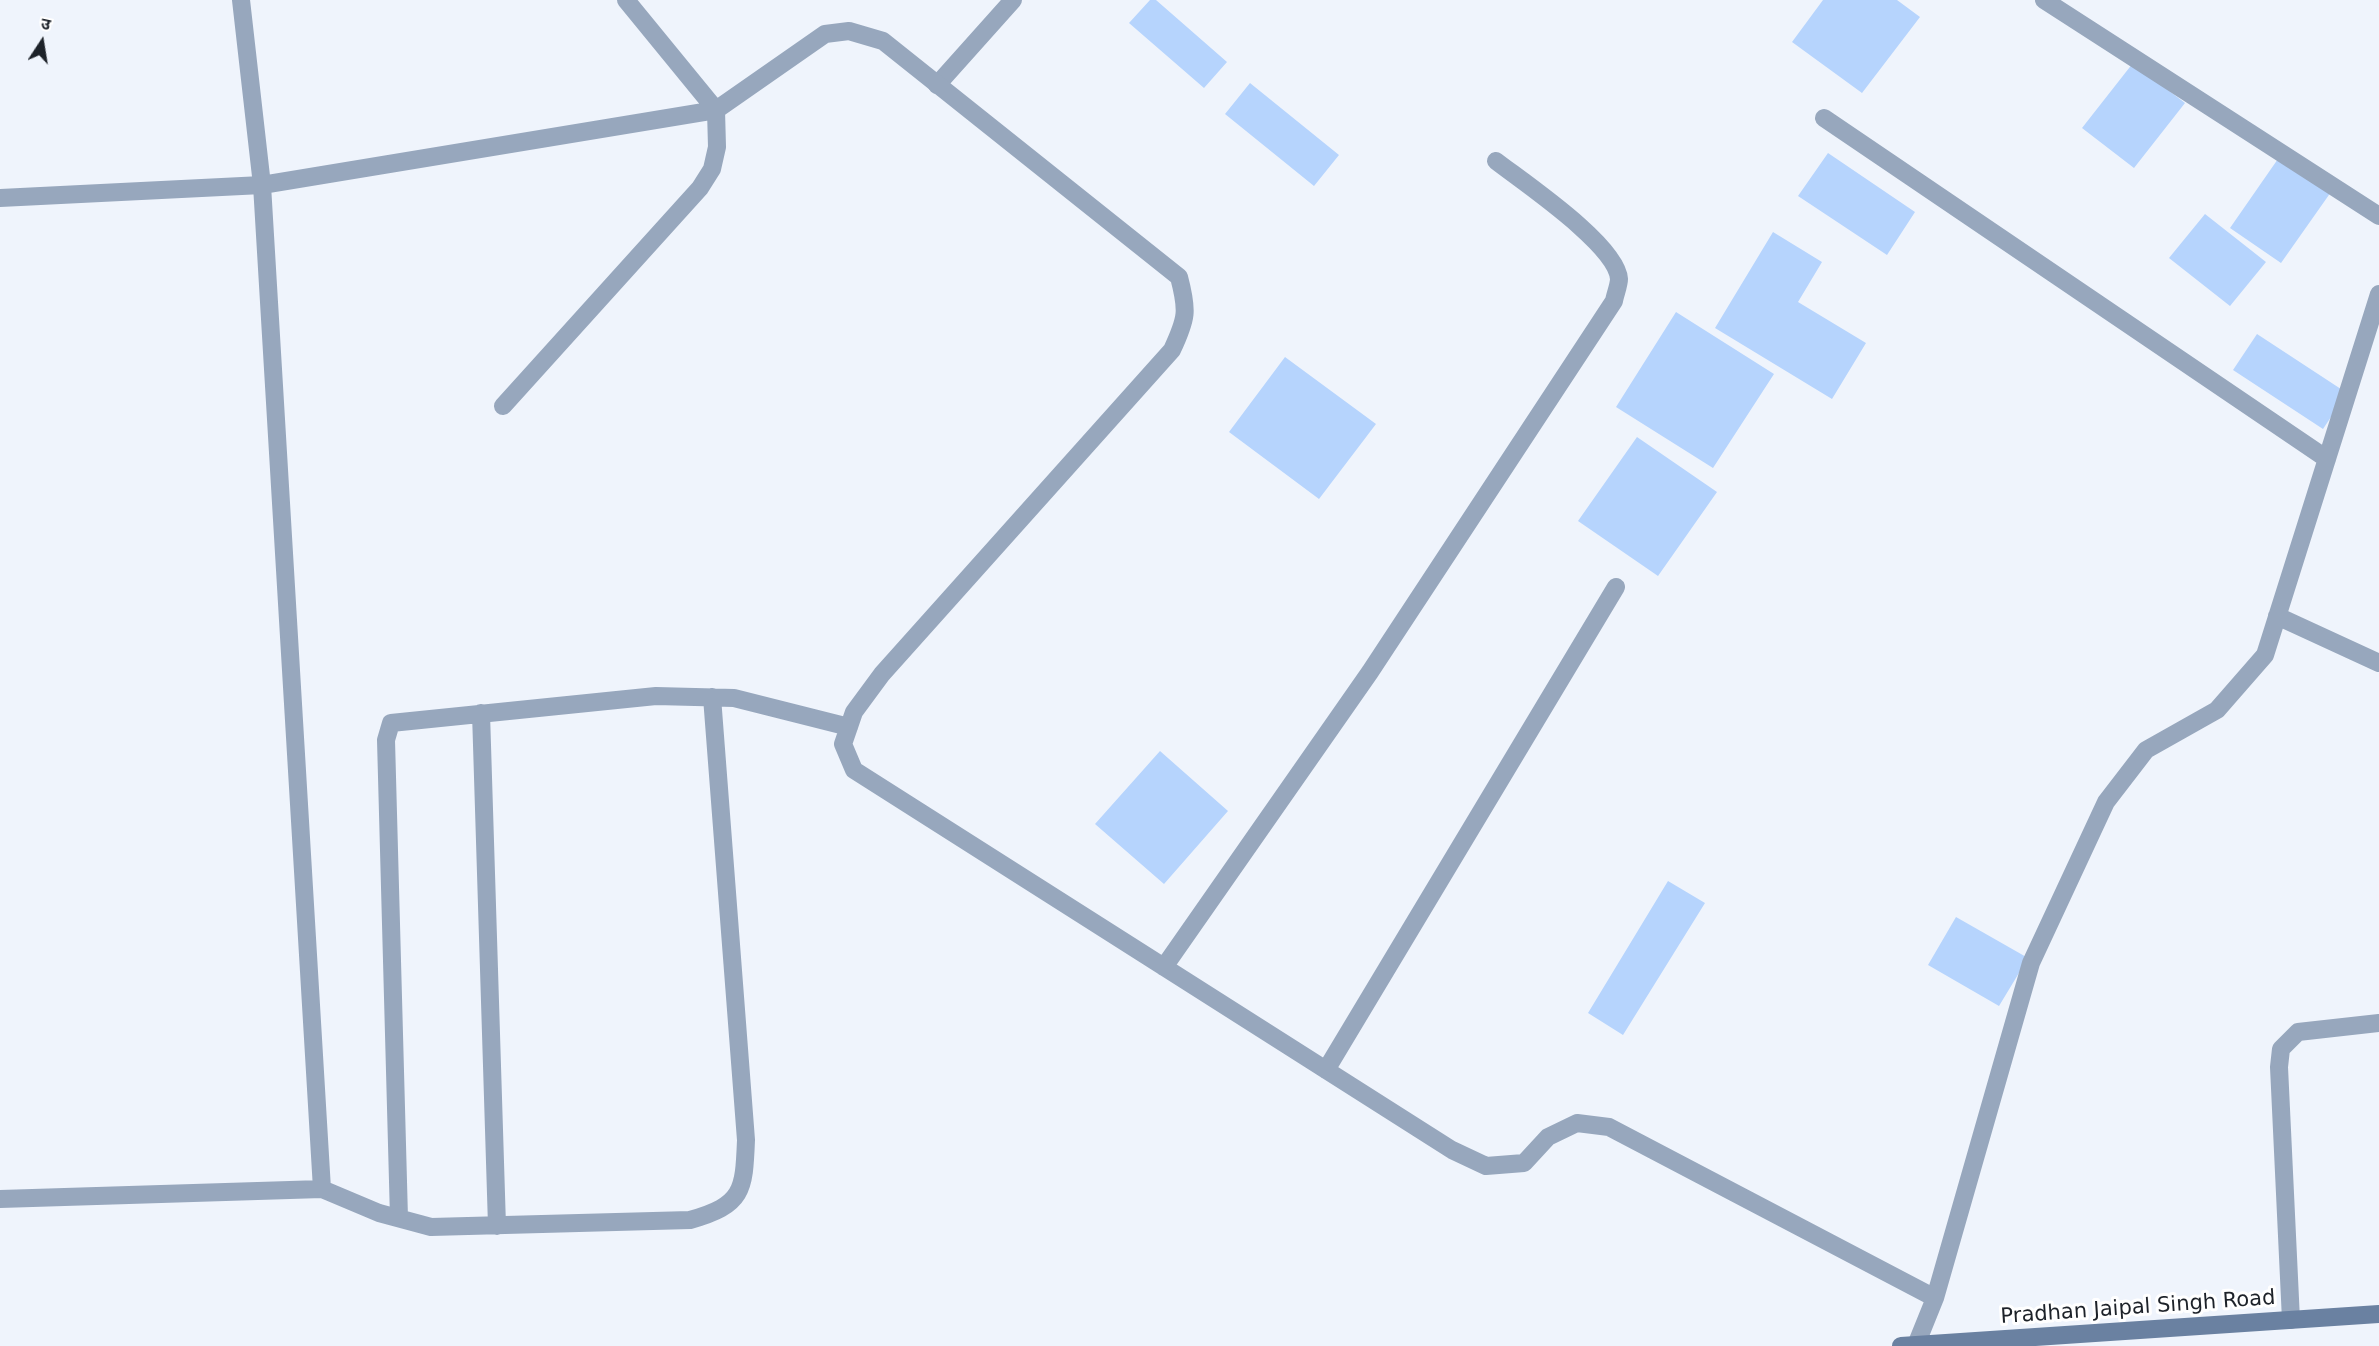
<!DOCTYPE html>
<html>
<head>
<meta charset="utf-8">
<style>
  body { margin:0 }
  #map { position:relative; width:2379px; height:1346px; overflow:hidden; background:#eff4fc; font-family:"DejaVu Sans","Noto Sans Devanagari",sans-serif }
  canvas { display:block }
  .north { position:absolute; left:12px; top:12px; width:60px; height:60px; -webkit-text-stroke:4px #fff; paint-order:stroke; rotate:12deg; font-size:16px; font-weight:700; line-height:24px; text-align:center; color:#1d2229 }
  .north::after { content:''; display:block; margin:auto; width:21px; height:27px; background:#1d2229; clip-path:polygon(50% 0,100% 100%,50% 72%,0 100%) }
</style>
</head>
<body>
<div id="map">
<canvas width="2379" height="1346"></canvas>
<div class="north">उ</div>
</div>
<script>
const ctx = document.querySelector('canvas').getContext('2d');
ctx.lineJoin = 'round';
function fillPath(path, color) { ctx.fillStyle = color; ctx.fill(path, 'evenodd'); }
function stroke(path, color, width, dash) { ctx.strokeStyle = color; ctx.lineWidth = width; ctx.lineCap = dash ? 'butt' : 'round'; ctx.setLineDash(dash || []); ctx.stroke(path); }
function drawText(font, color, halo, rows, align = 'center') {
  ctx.font = font + ' "DejaVu Sans",sans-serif'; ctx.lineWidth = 6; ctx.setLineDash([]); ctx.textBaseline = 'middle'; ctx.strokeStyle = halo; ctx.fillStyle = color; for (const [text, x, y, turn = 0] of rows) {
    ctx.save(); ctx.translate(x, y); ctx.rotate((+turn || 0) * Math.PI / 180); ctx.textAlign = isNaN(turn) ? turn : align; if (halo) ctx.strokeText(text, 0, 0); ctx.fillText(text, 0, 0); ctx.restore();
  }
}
const building = new Path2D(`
  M1150,0H1156L1227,62L1204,88L1129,23Z
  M1823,0H1897L1920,17L1862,93L1792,42Z
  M2133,63L2185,103L2134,168L2082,128Z
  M1250,83L1339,155L1314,186L1225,114Z
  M1828,153L1915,212L1887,255L1798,196Z
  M2280,156L2331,192L2281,263L2230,228Z
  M2205,214L2266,262L2230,306L2169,258Z
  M1773,232L1822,262L1798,302L1866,343L1832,399L1715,328Z
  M1676,312L1774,374L1713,468L1616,407Z
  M2257,334L2347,393L2323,429L2233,370Z
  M1285,357L1376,424L1319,499L1229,432Z
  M1637,437L1717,492L1658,576L1578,521Z
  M1160,751L1228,811L1164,884L1095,824Z
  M1668,881L1705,903L1623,1035L1588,1013Z
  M1956,917L2028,958L1999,1006L1928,965Z`);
const lane = new Path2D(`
  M937,85L1013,0`);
const street = new Path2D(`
  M2044,0L2379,216
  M1824,118L2327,459
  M0,198L262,185L716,110L825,34L849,31L883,41L1179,277C1188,311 1187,318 1172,350L882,674L854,712L843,744L854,770L1452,1150L1486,1166L1524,1163L1548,1137L1577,1123L1609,1127L1935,1298
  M503,406L700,188L712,169L717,147L716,110L626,0
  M2277,616L2379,663
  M481,713L497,1226
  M1164,967L1370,672L1614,301C1615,295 1619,285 1619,279C1617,245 1523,182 1496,161
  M1326,1070L1616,587
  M322,1189L379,1213L431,1227L690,1220C743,1205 744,1191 746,1140L712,697
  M0,1199L322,1189L262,185L241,0
  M399,1218L386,740L391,723L656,696L734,698L849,727
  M2291,1320L2279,1067L2281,1049L2298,1032L2379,1023
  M1916,1345L1935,1298L2031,963L2106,802L2146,750L2217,710L2265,655L2379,294`);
const secondary = new Path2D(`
  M1901,1346L2379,1314`);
const streetNames = [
  ["Pradhan Jaipal Singh Road",2138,1308,-4]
];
fillPath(building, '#b6d4fd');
stroke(lane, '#97a7bd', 18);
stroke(street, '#97a7bd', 18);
stroke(secondary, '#6a81a1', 18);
drawText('21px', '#1d2229', '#fff', streetNames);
</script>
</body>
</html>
